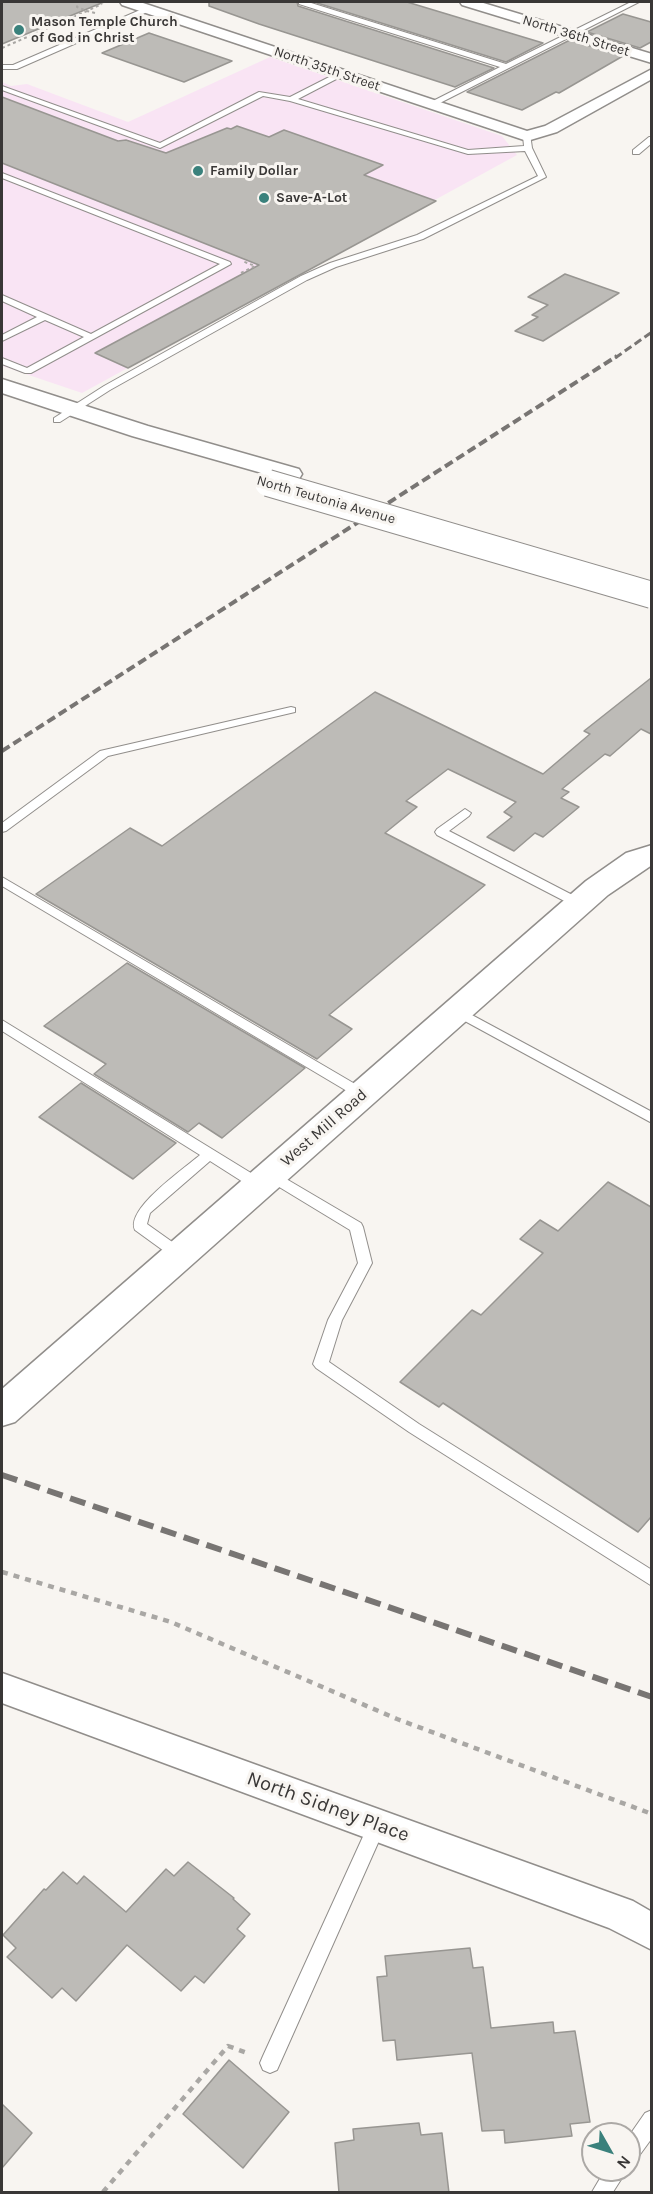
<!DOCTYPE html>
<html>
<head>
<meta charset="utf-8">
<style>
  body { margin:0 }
  #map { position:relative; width:653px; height:2194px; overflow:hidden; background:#f8f5f1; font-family:Karla,sans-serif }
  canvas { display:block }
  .frame { position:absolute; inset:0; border:3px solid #393736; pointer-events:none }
  .north { position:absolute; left:581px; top:2122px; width:60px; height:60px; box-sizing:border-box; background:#f8f5f1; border:2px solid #aca9a6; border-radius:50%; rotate:129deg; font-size:16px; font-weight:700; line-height:24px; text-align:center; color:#393736 }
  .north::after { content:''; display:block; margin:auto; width:21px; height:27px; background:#3a817c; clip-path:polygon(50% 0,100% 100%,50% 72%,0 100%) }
</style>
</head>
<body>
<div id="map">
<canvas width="653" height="2194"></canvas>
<div class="frame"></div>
<div class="north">N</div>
</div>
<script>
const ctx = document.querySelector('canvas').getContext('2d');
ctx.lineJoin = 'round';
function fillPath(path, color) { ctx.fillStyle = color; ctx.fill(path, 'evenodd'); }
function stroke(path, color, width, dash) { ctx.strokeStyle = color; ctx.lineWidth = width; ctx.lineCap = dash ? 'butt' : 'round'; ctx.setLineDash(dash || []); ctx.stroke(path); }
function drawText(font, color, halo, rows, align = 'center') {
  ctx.font = font + ' Karla,sans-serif'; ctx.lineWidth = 6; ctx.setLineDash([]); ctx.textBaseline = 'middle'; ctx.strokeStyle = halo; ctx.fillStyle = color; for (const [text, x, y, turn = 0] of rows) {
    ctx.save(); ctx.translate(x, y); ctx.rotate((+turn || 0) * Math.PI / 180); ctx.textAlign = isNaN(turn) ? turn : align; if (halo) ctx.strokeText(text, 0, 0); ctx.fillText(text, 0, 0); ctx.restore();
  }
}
const commercial = new Path2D(`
  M270,57L502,136L517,155L82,393L2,366V82L11,86L27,84L128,122Z`);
const building = new Path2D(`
  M2,2H104L2,44Z
  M209,2H297L298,6L494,68L455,87L259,24L209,6Z
  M314,2H407L543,43L506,62Z
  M623,14L651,22V42L640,48L587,32Z
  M149,33L232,61L184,82L102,53Z
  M570,40L623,56L559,93L556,92L522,110L467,92Z
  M2,97L118,141L126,140L166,153L227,128L231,129L237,126L269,137L284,130L383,165L364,175L436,201L128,368L95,353L259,265L2,163Z
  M565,274L619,293L543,341L515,331L538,317L532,315L548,305L528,297Z
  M651,678V734L641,729L610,756L605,754L562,789L569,792L561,798L579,807L543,837L535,833L514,851L487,837L512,817L504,812L516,802L448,769L406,801L417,807L385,833L485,885L329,1015L352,1029L317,1059L36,894L130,828L162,846L375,692L543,774L590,734L584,731Z
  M127,963L305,1068L222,1138L199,1123L188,1132L94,1074L106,1064L44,1026Z
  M81,1083L176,1143L133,1179L39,1117Z
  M608,1182L651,1207V1517L638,1532L443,1403L439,1407L400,1382L472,1310L481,1315L543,1253L520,1239L540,1220L558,1231Z
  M188,1862L234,1898L233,1899L250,1914L237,1929L245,1936L204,1983L195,1976L181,1991L127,1945L76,2001L62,1988L52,1998L7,1957L16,1948L3,1935L44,1889L46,1890L63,1872L77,1884L84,1876L126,1912L166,1869L174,1876Z
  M470,1948L473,1968L483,1967L491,2028L553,2022L554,2033L575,2031L590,2122L570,2124L572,2136L505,2143L504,2130L482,2131L472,2053L397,2060L395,2040L383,2041L377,1977L387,1976L385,1956Z
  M229,2060L289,2112L243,2168L183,2114Z
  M2,2104L32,2133L2,2168Z
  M419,2123L421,2135L442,2133L449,2193H339L335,2143L354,2140L353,2129Z`);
const pathFar1 = new Path2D(`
  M95,13L87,11L102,4
  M2,48L87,11L77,7V2
  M241,273L255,266L242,261`);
const path = new Path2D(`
  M2,1572L171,1622L397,1719L652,1814
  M103,2192L228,2046L250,2054`);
const service = new Path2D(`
  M299,2H308L506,64L631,2H639L434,106H431V102L500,67L299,4Z
  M147,7L154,9L17,69H2V65H13Z
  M341,71L345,73L344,75L298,99L468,150L524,146L523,136L530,134L532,148L546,177L423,239L336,267L307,280L110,390L60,422H54V418L104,386L301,276L330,263L417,235L538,176L525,151L468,154L290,101L263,96L160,148L2,90V86L160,143L259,92L290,97Z
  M649,137H652V143L639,154H633V150Z
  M2,173L230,262L231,264L31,373H25L2,364V358L27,368L84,337L45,320L2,341V335L37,317L2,301V295L91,334L220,264L2,178Z
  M291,707L295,708V712L108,756L6,831L2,832V823L100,751Z
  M465,809L471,813L469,816L449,831L584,901L586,904L584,907H576L437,835L435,832L437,829Z
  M2,877L367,1091L369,1094L367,1097H357L2,886Z
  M457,1007L652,1112V1123L452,1014L451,1011Z
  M2,1020L264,1181L266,1185L264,1189H254L210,1161L150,1213L147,1224L185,1251L187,1255L185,1259H175L135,1230C125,1209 185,1168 200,1155L2,1031Z
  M271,1170L361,1223L363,1227L372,1263L342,1320L329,1362L419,1424L652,1570V1586L409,1432L316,1368L313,1364L328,1320L358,1263L350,1230L266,1179L264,1175L266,1171Z
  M377,1817L383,1819L386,1825L277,2070L270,2073L263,2070L260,2063L263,2056L371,1819Z
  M652,2110V2138L636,2160L629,2163V2136L645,2113Z
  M605,2170H627L613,2192H592Z`);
const minor = new Path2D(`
  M120,2H140L527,131L545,126L652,69V79L557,132L527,141L122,5Z
  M460,2H480L652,54V63L462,5Z
  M2,1673L633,1901L652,1912V1950L609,1928L2,1703Z`);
const secondary = new Path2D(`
  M2,379L148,426L299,469L302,474L299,479L290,481L132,436L2,393Z
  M652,845V865L608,895L15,1422L2,1426V1389L586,881L626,853Z`);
const railFar2 = new Path2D(`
  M615,358L652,332`);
const railFar1 = new Path2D(`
  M2,751L617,356`);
const rail = new Path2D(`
  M2,1475L652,1697`);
const secondaryBridge = new Path2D(`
  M268,483L652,595`);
const markers = [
  [19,30,6,"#3a817c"],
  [198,171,6,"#3a817c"],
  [264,198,6,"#3a817c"]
];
const farPoinames = [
  ["Mason Temple Church",31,22],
  ["of God in Christ",31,38],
  ["Family Dollar",210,171],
  ["Save-A-Lot",276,198]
];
const farStreetnames = [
  ["North 36th Street",576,36,17],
  ["North 35th Street",327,69,19],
  ["North Teutonia Avenue",326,500,16]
];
const streetNames = [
  ["West Mill Road",324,1128,-41]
];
const nearStreetnames = [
  ["North Sidney Place",328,1807,20]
];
fillPath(commercial, '#f9e4f4');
fillPath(building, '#bdbbb7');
stroke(building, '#989692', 1.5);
stroke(service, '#918e8b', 2);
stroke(minor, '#918e8b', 3);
stroke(secondary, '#918e8b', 3);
stroke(pathFar1, '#a9a7a4', 2, [3, 3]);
stroke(path, '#a9a7a4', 4.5, [6, 6]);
fillPath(service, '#fff');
fillPath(minor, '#fff');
fillPath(secondary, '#fff');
stroke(railFar2, '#787573', 3, [8, 4]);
stroke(railFar1, '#787573', 4, [9, 4.5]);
stroke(rail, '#787573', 6, [16, 8]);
stroke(secondaryBridge, '#918e8b', 28, []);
stroke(secondaryBridge, '#fff', 26);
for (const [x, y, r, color] of markers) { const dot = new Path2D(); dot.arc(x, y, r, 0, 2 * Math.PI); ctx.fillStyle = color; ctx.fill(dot); stroke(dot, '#f8f5f1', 2); }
drawText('bold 14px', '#393736', '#f8f5f1', farPoinames, 'left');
drawText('14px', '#393736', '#f8f5f1', farStreetnames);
drawText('16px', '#393736', '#f8f5f1', streetNames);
drawText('20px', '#393736', '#f8f5f1', nearStreetnames);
</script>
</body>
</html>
